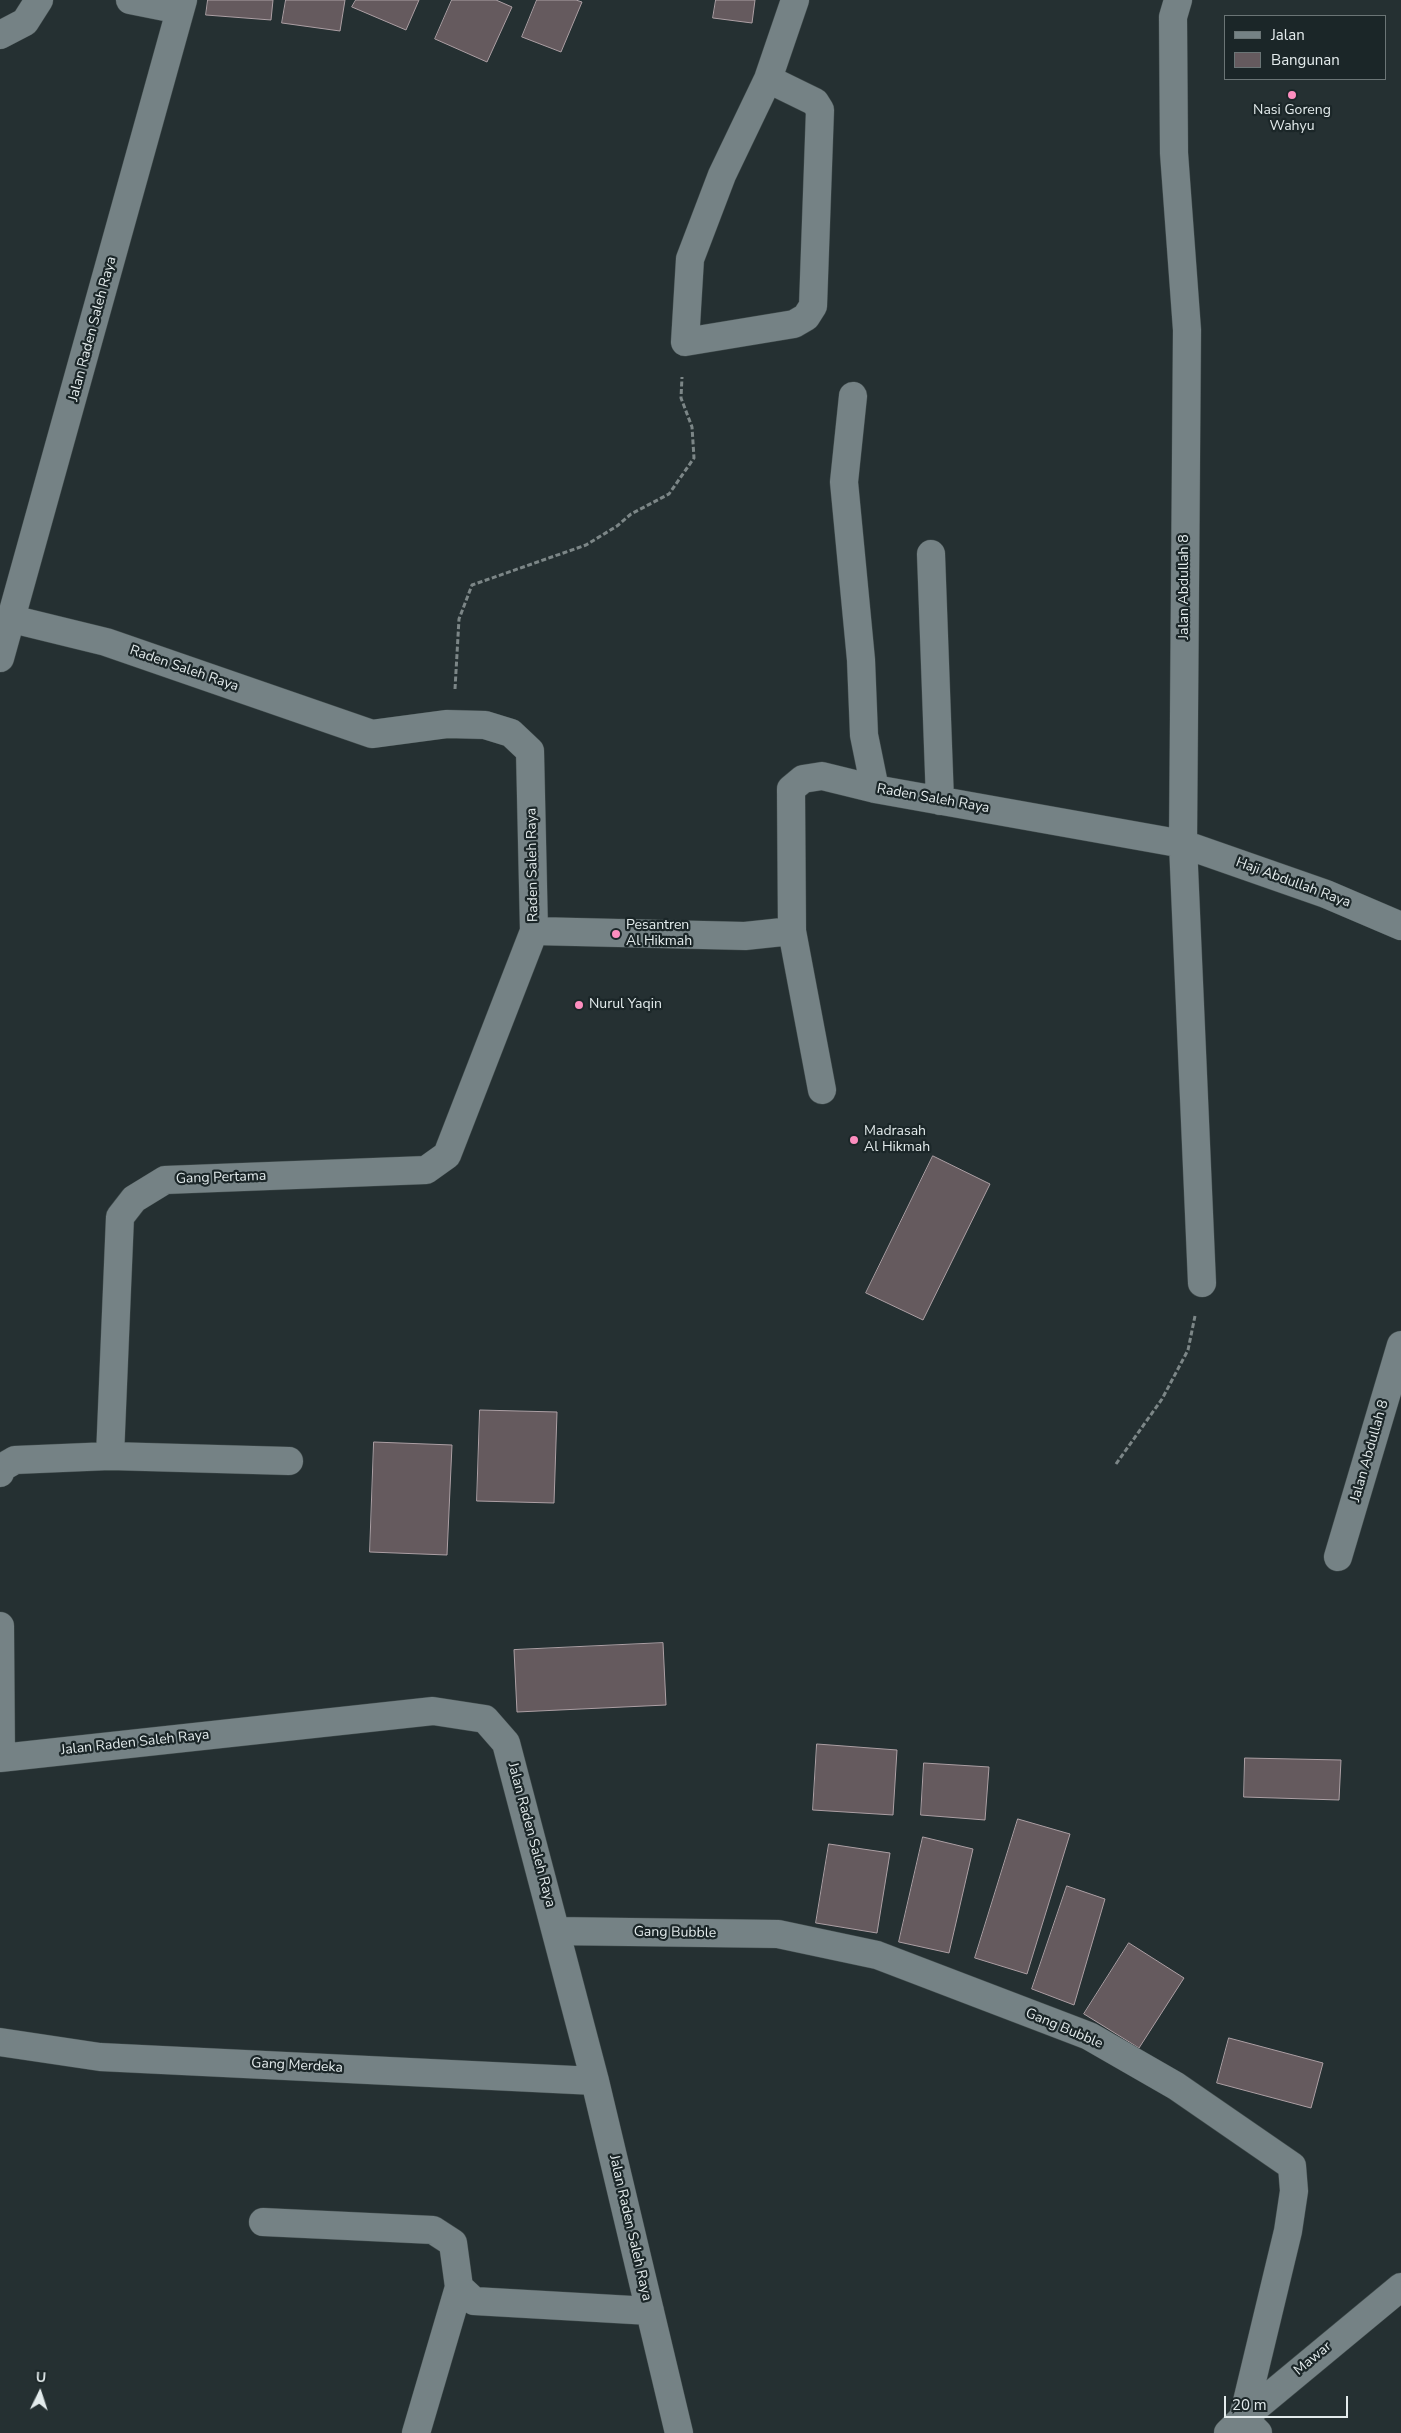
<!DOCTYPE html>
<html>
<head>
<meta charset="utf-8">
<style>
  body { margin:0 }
  #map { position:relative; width:1401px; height:2433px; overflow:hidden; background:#253032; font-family:"Nunito Sans",sans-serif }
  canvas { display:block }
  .legend { position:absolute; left:1224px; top:15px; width:162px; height:65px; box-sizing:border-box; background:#1b2628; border:1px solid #6b7576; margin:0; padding:6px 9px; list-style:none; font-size:15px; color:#e3ebec }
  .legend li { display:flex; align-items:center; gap:10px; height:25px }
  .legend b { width:25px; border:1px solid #6b7576 }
  .north { position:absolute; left:15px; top:2368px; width:50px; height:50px; -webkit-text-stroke:4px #1b2628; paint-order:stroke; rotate:4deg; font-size:14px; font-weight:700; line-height:20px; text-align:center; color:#e3ebec }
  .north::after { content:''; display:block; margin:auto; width:18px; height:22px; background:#e3ebec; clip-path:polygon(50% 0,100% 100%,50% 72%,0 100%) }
  .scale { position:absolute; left:1224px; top:2396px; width:124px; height:22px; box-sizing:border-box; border:2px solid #e3ebec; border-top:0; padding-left:6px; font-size:15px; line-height:18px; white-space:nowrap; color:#e3ebec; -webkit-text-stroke:4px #1b2628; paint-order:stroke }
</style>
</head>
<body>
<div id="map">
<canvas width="1401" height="2433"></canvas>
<ul class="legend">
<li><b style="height:6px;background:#758285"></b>Jalan</li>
<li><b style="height:14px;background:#655a5e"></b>Bangunan</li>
</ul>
<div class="north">U</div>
<div class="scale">20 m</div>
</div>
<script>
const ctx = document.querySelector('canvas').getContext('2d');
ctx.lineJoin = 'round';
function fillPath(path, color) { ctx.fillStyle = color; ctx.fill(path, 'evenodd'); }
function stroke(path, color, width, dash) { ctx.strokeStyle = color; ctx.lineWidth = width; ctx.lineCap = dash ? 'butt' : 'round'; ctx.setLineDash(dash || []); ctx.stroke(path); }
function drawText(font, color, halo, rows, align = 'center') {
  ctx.font = font + ' "Nunito Sans",sans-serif'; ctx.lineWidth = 4.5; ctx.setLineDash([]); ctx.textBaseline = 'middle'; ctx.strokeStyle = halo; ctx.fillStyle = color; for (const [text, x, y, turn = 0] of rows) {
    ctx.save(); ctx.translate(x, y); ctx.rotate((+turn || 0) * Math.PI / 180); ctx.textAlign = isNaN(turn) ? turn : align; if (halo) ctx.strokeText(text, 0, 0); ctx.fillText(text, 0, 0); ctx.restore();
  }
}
const building = new Path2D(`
  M208,0H273L271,20L206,15Z
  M286,0H345L340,31L282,23Z
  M356,0H419L406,30L352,7Z
  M452,0H496L512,7L487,62L435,39Z
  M537,0H576L582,2L561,52L522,37Z
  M716,0H755L752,23L713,18Z
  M933,1156L990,1184L923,1320L866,1293Z
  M480,1410L557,1412L554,1503L477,1501Z
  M374,1442L452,1445L447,1555L370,1552Z
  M663,1643L666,1705L517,1712L514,1650Z
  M817,1744L897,1750L893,1815L813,1810Z
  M1245,1758L1341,1760L1339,1800L1244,1797Z
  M924,1763L989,1767L985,1820L921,1815Z
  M1018,1819L1070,1834L1027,1974L975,1958Z
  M923,1837L973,1849L949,1953L899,1942Z
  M829,1844L890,1853L877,1933L816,1923Z
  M1067,1886L1105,1899L1074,2005L1032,1989Z
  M1129,1943L1184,1978L1139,2048L1084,2014Z
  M1229,2038L1323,2063L1311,2108L1217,2083Z`);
const path = new Path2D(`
  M455,689L459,619L472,585L586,545L617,526L631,514L669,494L694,458L692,427L681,398L682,377
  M1116,1464L1162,1399L1188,1350L1195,1316`);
const minor = new Path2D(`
  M130,0L180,10
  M1178,0L1173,17L1174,153L1187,330L1183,844L1202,1283
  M0,35L25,22L39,0
  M768,79L815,102L820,110L813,306L806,317L794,324L685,342L690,259L722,175L768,79L795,0
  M853,396L844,482L861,660L864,735L875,789
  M931,554L940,801
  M12,619L106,642L372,734L447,724L485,725L511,733L530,751L534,931L447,1155L426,1170L165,1180L134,1199L120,1217L110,1456
  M0,658L183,0
  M534,931L745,936L792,931L791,789L803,779L822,776L875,789L1183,844L1326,894L1401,926
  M792,931L822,1090
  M0,1473L1,1468L15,1460L110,1456L289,1461
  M1338,1557L1401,1345
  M0,1626L1,1758
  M0,1758L433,1711L485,1719L506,1743L595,2081L679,2433
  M556,1931L778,1934L877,1955L1089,2036L1176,2086L1292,2166L1294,2191L1288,2231L1243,2418L1258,2433
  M0,2042L100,2057L595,2081
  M263,2222L433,2230L453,2243L459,2287L474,2301L650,2311
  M416,2433L459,2287
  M1228,2433L1243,2418L1401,2287`);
const markers = [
  [1292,95,5,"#fd8ebf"],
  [616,934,5,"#fd8ebf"],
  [579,1005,5,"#fd8ebf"],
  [854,1140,5,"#fd8ebf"]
];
const poiNames = [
  ["Nasi Goreng",1292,111,"center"],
  ["Wahyu",1292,127,"center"],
  ["Pesantren",626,926],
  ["Al Hikmah",626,942],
  ["Nurul Yaqin",589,1005],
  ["Madrasah",864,1132],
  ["Al Hikmah",864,1148]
];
const streetNames = [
  ["Jalan Raden Saleh Raya",93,329,-75],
  ["Jalan Abdullah 8",1185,587,-90],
  ["Raden Saleh Raya",184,669,19],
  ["Raden Saleh Raya",933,799,10],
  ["Raden Saleh Raya",533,865,-91],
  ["Haji Abdullah Raya",1293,883,20],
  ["Gang Pertama",221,1178,-2],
  ["Jalan Abdullah 8",1370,1451,-74],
  ["Jalan Raden Saleh Raya",135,1743,-6],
  ["Jalan Raden Saleh Raya",531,1835,75],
  ["Gang Bubble",675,1933,1],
  ["Gang Bubble",1064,2029,23],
  ["Gang Merdeka",297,2066,3],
  ["Jalan Raden Saleh Raya",630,2228,77],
  ["Mawar",1313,2359,-40]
];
fillPath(building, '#655a5e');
stroke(building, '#ac9fa4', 1);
stroke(minor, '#404b4c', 29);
stroke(path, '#7c8687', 3, [5, 2.5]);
stroke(minor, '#758285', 28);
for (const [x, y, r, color] of markers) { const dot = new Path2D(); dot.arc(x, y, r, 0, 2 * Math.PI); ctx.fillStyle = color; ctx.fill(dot); stroke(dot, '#1b2628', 2); }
drawText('14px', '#e3ebec', '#1b2628', poiNames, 'left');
drawText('14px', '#e3ebec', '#1b2628', streetNames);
</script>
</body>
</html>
